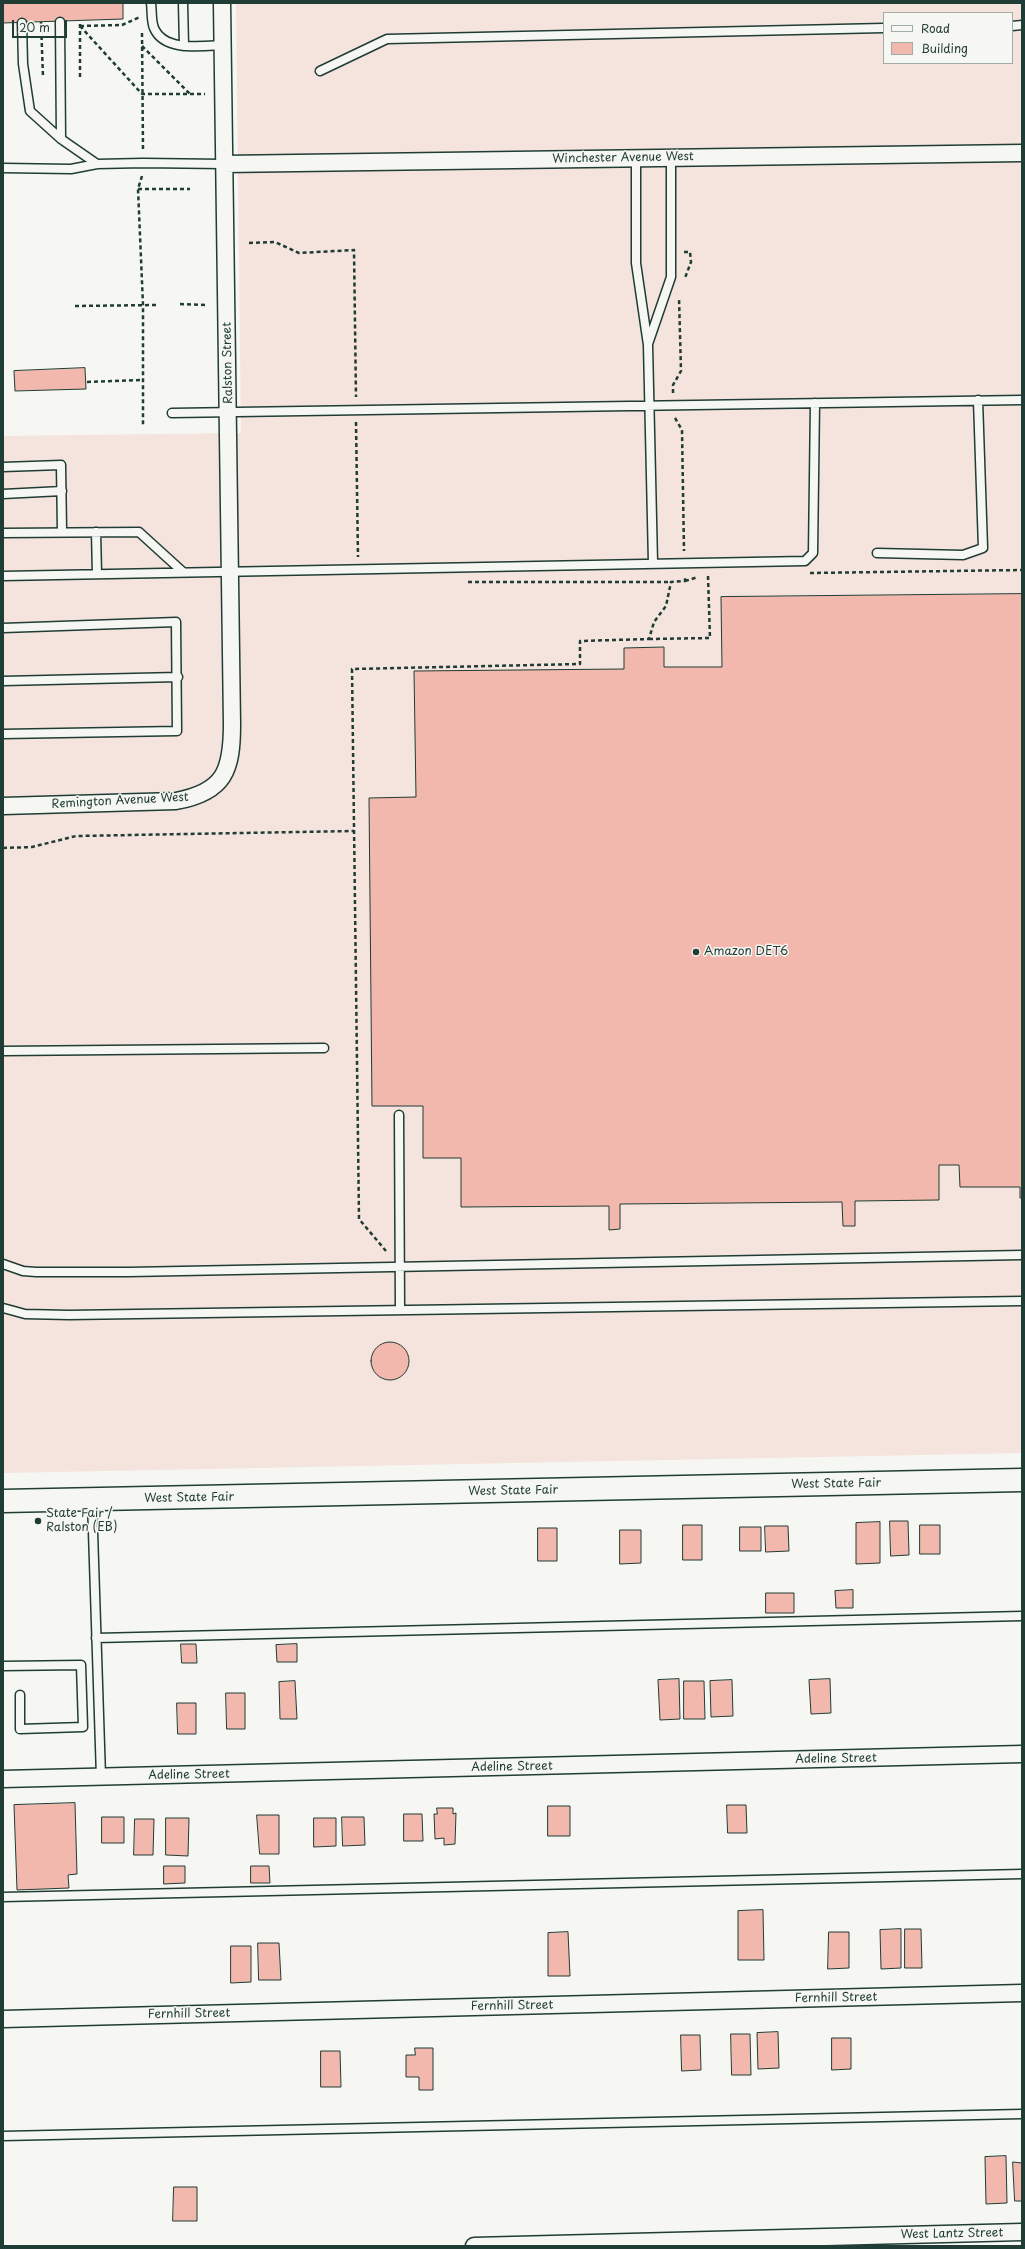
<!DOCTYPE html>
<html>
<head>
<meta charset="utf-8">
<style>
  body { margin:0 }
  #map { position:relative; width:1025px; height:2249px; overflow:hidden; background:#f6f6f2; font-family:"Playpen Sans",sans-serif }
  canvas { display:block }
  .frame { position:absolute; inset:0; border:4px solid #1f3d34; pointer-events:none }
  .legend { position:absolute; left:883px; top:12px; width:130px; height:52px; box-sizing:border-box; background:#f6f6f2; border:1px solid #a0aca6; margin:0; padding:5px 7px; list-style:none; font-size:12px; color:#1f3d34 }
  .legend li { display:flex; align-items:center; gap:8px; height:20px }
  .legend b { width:20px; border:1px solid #a0aca6 }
  .scale { position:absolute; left:12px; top:20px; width:55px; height:18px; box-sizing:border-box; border:2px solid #1f3d34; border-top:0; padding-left:5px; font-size:12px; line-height:14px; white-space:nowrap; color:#1f3d34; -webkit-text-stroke:3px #f6f6f2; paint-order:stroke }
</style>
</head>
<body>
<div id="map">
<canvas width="1025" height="2249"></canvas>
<div class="frame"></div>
<ul class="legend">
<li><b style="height:5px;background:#f6f6f2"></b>Road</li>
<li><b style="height:11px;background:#f2b8ad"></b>Building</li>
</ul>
<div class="scale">20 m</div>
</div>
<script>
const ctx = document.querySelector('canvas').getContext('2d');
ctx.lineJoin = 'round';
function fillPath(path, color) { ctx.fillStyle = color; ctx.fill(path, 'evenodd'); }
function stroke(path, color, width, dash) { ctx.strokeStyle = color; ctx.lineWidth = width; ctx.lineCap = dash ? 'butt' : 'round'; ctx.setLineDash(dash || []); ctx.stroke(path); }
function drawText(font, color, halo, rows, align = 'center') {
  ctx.font = font + ' "Playpen Sans",sans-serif'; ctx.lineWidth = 3; ctx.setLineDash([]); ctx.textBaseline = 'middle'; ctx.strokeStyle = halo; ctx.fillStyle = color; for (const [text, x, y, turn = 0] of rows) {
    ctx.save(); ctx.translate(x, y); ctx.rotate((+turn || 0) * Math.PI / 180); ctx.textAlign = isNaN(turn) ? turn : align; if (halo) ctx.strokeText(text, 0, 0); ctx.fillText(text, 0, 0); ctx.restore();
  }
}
const built = new Path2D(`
  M236,3H1022V1453L3,1473V436L241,433ZM884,13H1012V63H884Z`);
const building = new Path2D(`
  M3,3H123V19L3,23Z
  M85,368L86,389L15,391L14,371Z
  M1022,594V1198H1020V1187H960L959,1165H939V1200L855,1201V1226H843L842,1202L620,1204V1229L609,1230V1206L461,1207V1158H423V1106H372L369,798L416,797L414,671L624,669V648L664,647V667H722L721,597Z
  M371 1361a19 19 0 1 1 38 0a19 19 0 1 1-38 0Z
  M890,1521H908L909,1555L891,1556Z
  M880,1522V1563L856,1564V1523Z
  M683,1525H702V1560H683Z
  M920,1525H940V1554H920Z
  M765,1526H788L789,1551L766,1552Z
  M740,1527H761V1551H740Z
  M538,1528H557V1561H538Z
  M620,1530H641V1563L620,1564Z
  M853,1590V1608H836L835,1591Z
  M766,1593H794V1613H766Z
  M181,1644H196L197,1663H182Z
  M297,1644V1662H277L276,1645Z
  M679,1679L680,1719L660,1720L658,1680Z
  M830,1679L831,1713L811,1714L809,1680Z
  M732,1680L733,1716L711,1717L710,1681Z
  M295,1681L297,1719H280L279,1682Z
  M684,1681H704L705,1719H684Z
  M226,1693H245V1729H227Z
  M177,1703H196V1734H178Z
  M75,1803L77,1874L68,1875L69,1888L17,1890L14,1805Z
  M727,1805H746L747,1833H728Z
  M548,1806H570V1836H548Z
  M437,1808H453V1814L456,1813L455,1844L444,1845V1838L435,1839L434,1814H437Z
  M404,1814H422L423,1841H404Z
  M257,1815H279V1854H260Z
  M102,1817H124V1843H102Z
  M342,1817H364L365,1845L343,1846Z
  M166,1818H189L188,1856L166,1855Z
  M314,1818H336V1846L314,1847Z
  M135,1819H154L153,1855H134Z
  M164,1866H185V1883L164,1884Z
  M251,1866H269L270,1883H251Z
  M763,1910L764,1960H738V1911Z
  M901,1929V1968L881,1969L880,1930Z
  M905,1929H921L922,1968H905Z
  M568,1932L570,1976H548V1933Z
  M829,1932H849V1968L828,1969Z
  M258,1943H279L281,1980H259Z
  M231,1946H251V1982L231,1983Z
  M778,2032L779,2068L758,2069L757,2033Z
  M731,2034H750L751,2075H732Z
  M681,2035H700L701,2070L682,2071Z
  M832,2038H851V2069L832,2070Z
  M415,2048H433V2090H419V2077H406V2055H415Z
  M321,2051H340L341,2087H321Z
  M1006,2156L1007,2203L986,2204L985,2157Z
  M1013,2162L1022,2163V2201H1015Z
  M174,2187H197V2221H173Z`);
const path = new Path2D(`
  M41,22L43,77
  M80,26L142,94H205
  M80,26L122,25L140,17
  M142,33L143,150
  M142,46L190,94
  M80,77V22
  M142,176L138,189L143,305V425
  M138,189H190
  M249,243L275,242L299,253L354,250L356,397
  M684,252H690L691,262L685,278
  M180,304L208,305
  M75,306L159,305
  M87,382L143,380
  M673,393V385L681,371L679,298
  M675,418L682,430L684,551
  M356,422L358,557
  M810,573L1022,570
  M685,581L698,577
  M468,582H671
  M649,639L710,638L708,576
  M3,848L32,847L76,836L354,831
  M386,1251L359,1219L352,669L580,664V641L649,639L654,622L666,606L671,582L685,581V576`);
const lane = new Path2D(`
  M151,3C152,10 151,21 154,28C164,52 202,46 223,45
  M183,3L184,46
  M60,22L61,139
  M22,23L23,64L30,111L61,139L97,164
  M1012,26L1022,25
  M320,71L387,39L884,28
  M636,158V263L648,345L653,563
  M3,168L71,169L97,164L143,163L224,164
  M648,344L671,277V158
  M172,413L1022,400
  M3,467L61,465L62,531
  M3,494L62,491
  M96,532L97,574
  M3,533L139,532L183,572
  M877,553L963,555L983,548L978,400
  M3,576L805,561L813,553L815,403
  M3,628L176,622L177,731L3,734
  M3,681L178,677
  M3,1051L324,1048
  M399,1115L400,1310
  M3,1264L23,1271L36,1272H129L1022,1255
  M3,1308L25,1314L69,1315L1022,1301
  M92,1501L101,1777
  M96,1638L1022,1616
  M3,1666L81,1665L83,1727L20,1729V1695
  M3,1897L1022,1874
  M3,2136L1022,2114`);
const street = new Path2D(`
  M224,164L1022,153
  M3,806L176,801C225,792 232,770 232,724L222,3
  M3,1779L1022,1754
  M3,2019L1022,1993
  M474,2246L1022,2232`);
const secondary = new Path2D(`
  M3,1501L1022,1480`);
const markers = [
  [696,952,4,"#1f3d34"],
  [38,1521,4,"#1f3d34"]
];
const streetNames = [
  ["Winchester Avenue West",623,158,-1],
  ["Ralston Street",228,363,-91],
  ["Remington Avenue West",120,801,-3],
  ["West State Fair",836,1484,-1],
  ["West State Fair",513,1491,-1],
  ["West State Fair",189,1498,-1],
  ["Adeline Street",836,1759,-1],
  ["Adeline Street",512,1767,-1],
  ["Adeline Street",189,1775,-1],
  ["Fernhill Street",836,1998,-1],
  ["Fernhill Street",512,2006,-1],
  ["Fernhill Street",189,2014,-1],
  ["West Lantz Street",952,2234,-1]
];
const poiNames = [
  ["Amazon DET6",704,952],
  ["State Fair /",46,1514],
  ["Ralston (EB)",46,1528]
];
fillPath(built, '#f5e3dd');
fillPath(building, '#f2b8ad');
stroke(building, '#1f3d34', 1);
stroke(lane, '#1f3d34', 11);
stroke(street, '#1f3d34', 19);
stroke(secondary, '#1f3d34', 25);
stroke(path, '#1f3d34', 2.5, [4, 3]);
stroke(lane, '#f6f6f2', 8);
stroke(street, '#f6f6f2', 16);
stroke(secondary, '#f6f6f2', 22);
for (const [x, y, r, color] of markers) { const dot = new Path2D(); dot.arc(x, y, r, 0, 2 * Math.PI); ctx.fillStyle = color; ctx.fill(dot); stroke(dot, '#f6f6f2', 1.5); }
drawText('12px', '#1f3d34', '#f6f6f2', streetNames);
drawText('12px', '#1f3d34', '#f6f6f2', poiNames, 'left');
</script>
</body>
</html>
